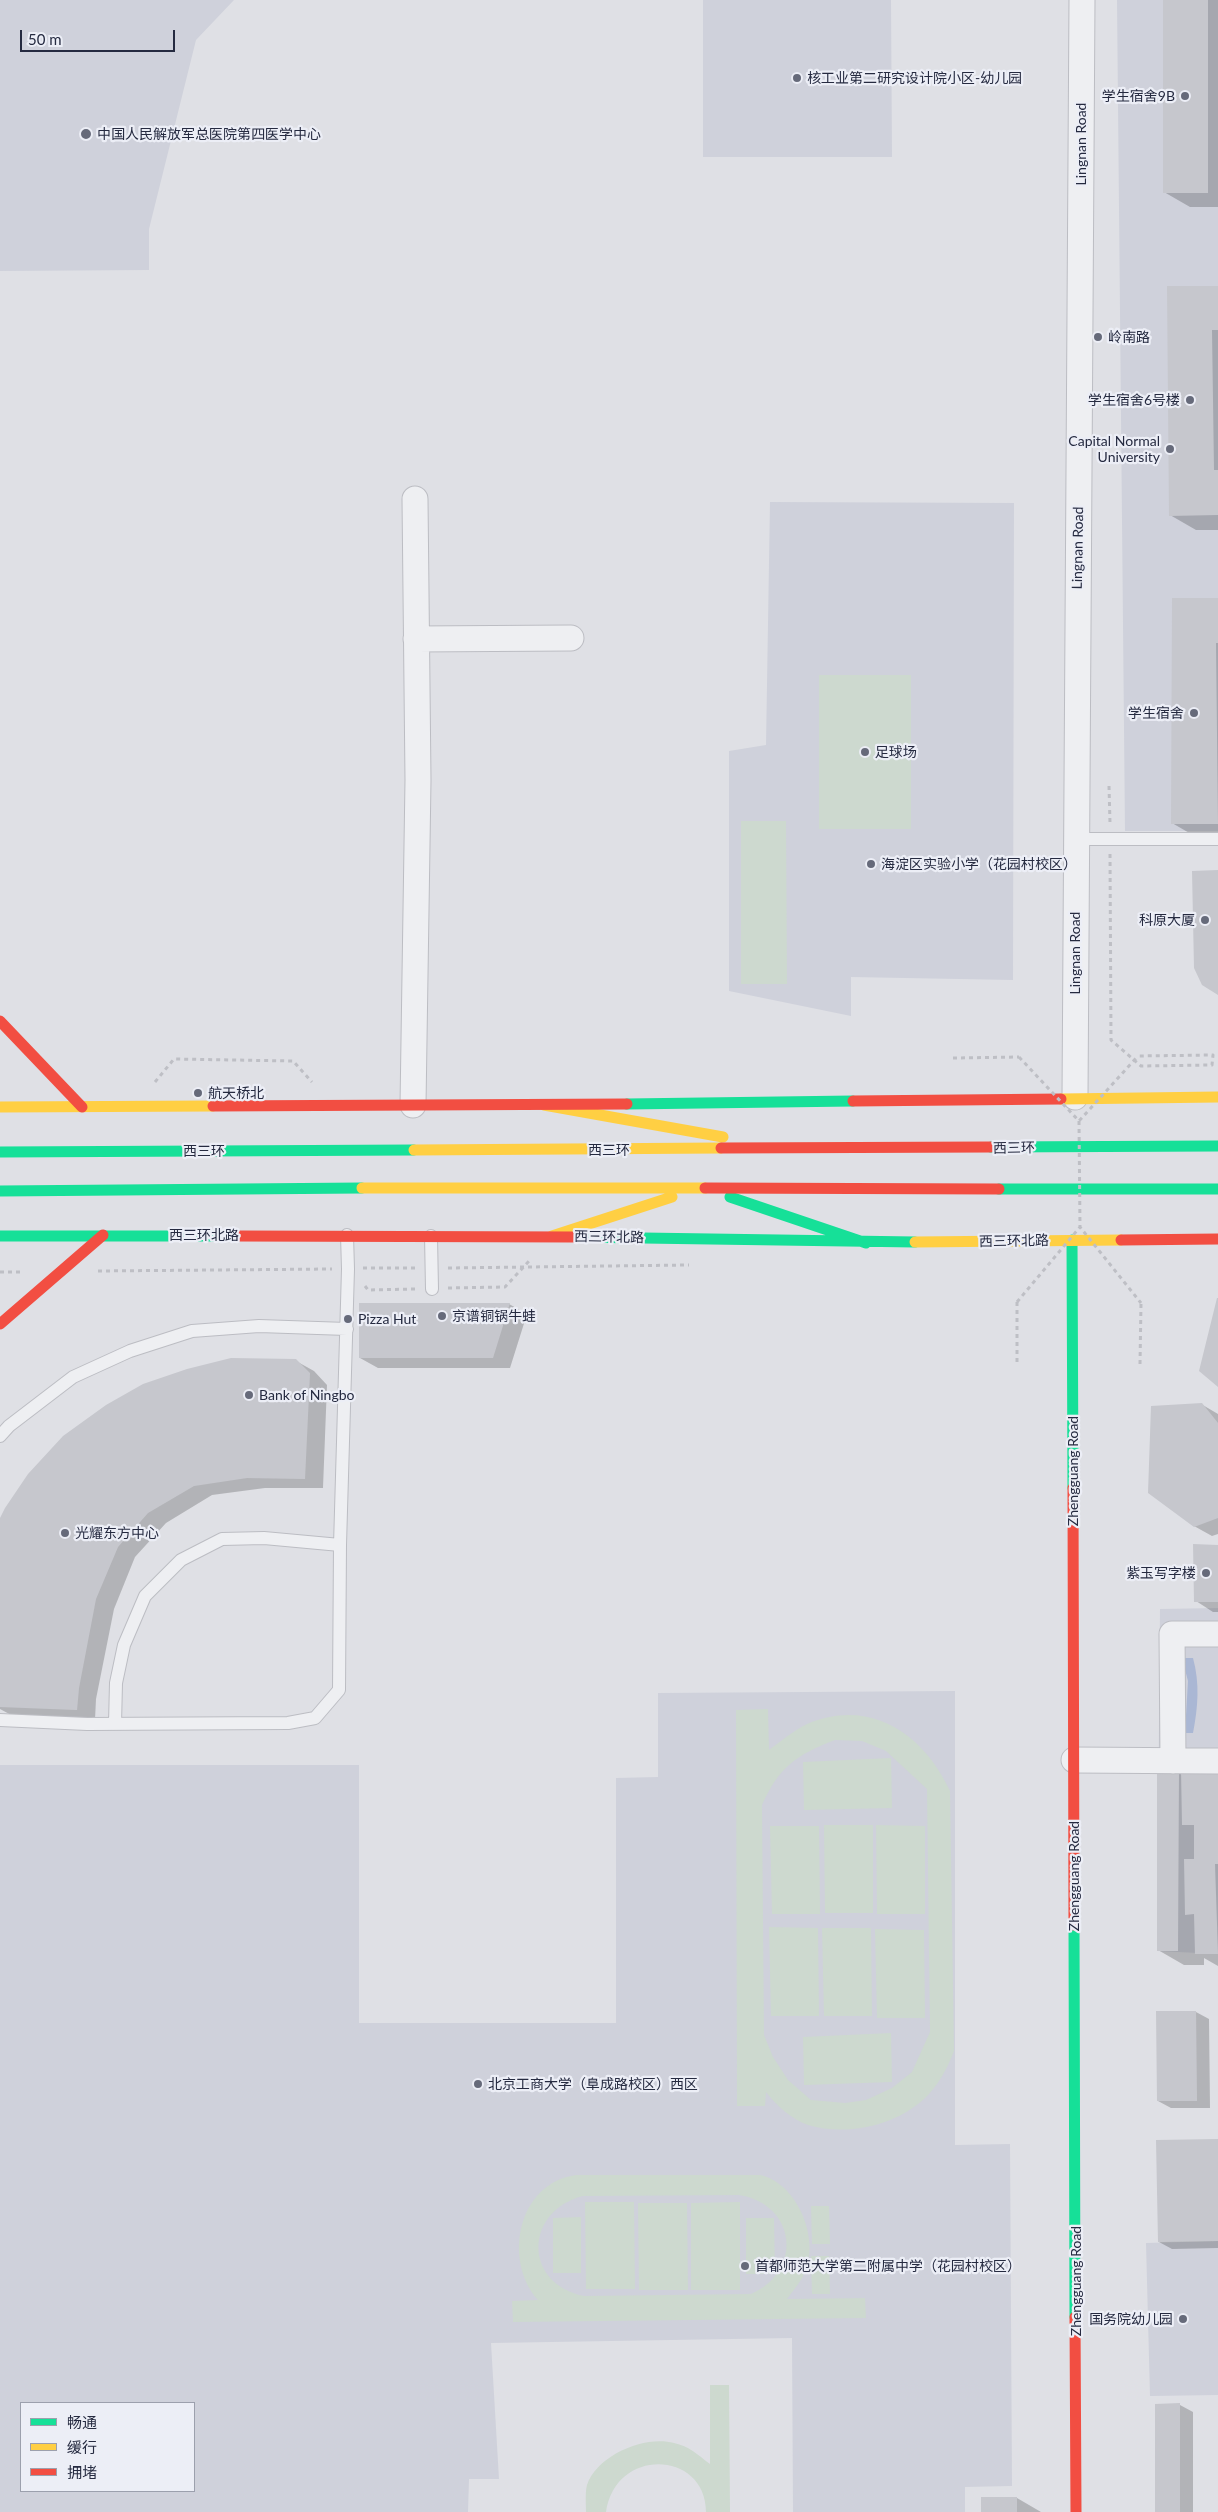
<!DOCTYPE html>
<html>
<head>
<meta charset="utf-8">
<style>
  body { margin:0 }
  #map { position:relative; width:1218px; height:2512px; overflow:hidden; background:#dfe0e5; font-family:Lato,"Noto Sans SC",sans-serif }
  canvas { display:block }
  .legend { position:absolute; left:20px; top:2402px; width:175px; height:90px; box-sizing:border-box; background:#eceef6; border:1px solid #9ca0ad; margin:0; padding:6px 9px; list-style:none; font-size:15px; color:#252a40 }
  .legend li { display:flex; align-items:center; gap:10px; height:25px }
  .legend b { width:25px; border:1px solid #9ca0ad }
  .scale { position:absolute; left:20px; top:30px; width:155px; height:22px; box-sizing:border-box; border:2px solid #252a40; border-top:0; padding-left:6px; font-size:15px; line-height:18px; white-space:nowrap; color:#252a40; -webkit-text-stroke:4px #eceef6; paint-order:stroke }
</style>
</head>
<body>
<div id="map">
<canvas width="1218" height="2512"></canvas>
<ul class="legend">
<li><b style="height:6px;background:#16e098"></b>畅通</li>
<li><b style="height:6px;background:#ffcf43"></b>缓行</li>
<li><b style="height:6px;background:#f24e42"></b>拥堵</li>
</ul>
<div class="scale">50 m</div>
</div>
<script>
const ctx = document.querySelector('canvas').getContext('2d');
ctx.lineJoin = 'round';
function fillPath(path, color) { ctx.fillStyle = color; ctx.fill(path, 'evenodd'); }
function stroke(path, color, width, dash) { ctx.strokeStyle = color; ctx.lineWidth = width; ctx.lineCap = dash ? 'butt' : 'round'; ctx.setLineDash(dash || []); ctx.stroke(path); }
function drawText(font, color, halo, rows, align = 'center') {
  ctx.font = font + ' Lato,"Noto Sans SC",sans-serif'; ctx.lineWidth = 4.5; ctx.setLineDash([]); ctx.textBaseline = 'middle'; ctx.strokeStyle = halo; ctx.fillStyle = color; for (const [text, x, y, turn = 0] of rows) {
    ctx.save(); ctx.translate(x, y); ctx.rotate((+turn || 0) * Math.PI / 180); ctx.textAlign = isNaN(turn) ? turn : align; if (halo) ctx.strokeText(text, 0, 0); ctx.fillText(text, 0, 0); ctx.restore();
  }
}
const built = new Path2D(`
  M0,0H234L196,40L149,229V270L0,271Z
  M703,0H891L892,157H703Z
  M1117,0H1218V831H1125Z
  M770,502L1014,503L1013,980L851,977V1016L729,991V751L766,745Z
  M1218,1608V1954L1157,1951L1160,1609Z
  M955,1691V2145L1010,2144L1012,2486L965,2487V2512H793L792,2338L491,2343L499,2479H469L468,2512H0V1765H359V2023H616V1778L658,1777V1693ZM21,2403H194V2491H21Z
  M1218,2241V2395L1150,2396L1146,2243Z`);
const green = new Path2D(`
  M819,675H911V829H819Z
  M741,821H786L787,984H741Z
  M768,1709L769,1750C781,1741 793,1731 807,1724C870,1697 924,1734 950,1791L954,2051C948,2067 940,2082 929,2094C900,2125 848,2137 808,2125C791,2119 777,2106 766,2092L765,2106H737L736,1710ZM835,1740L862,1741L886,1751L927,1789L930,2032L912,2072L892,2088L866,2100L845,2103L811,2100L788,2080L773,2057L764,2035L762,1805C779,1767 796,1755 835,1740Z
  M891,1758L892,1808L804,1810L803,1762Z
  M824,1825H873V1913H825Z
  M876,1825L925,1826V1914H877Z
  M770,1826H819L820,1914H772Z
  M769,1927L818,1928L819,2016H771Z
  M822,1928H871L872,2016H824Z
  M875,1929L924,1930L925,2018H877Z
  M891,2033L892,2082L804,2085L803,2037Z
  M576,2175H760C794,2182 816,2230 808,2262C805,2277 796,2287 787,2299L865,2298L866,2318L513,2322L512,2301L538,2300C503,2261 517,2183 576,2175ZM739,2195C796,2204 804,2271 751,2294L584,2296C523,2284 524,2211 583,2196Z
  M585,2202H634L635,2289H586Z
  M740,2202V2290H691V2203Z
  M638,2203H687L688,2290H639Z
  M811,2206H829L830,2244H812Z
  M581,2217V2273H553V2218Z
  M746,2218H774L775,2274H746Z
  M811,2256H829L830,2294H812Z
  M710,2385H729L730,2512H706C706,2451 616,2446 606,2512H586C586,2503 585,2493 587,2485C597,2455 645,2435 674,2443C689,2446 698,2455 710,2464Z`);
const water = new Path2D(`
  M1182,1658H1193C1200,1684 1198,1707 1193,1733H1185L1188,1681Z`);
const shadow = new Path2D(`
  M1164,0H1218V207H1190L1164,192Z
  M1218,287V530H1196L1170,515Z
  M1218,599V838H1198L1172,823Z
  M509,1304L527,1314L510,1368H378L360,1358Z
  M296,1361L314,1371L327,1385L323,1488H265L212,1495L166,1523L135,1557L114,1609L96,1699L95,1720L13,1716L0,1709V1522Z
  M1201,1404L1218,1414V1534L1212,1536L1194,1526Z
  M1218,1546V1612H1213L1196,1601Z
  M1218,1771V1966L1204,1958V1965H1184L1158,1950L1178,1772L1182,1775Z
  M1157,2012H1196L1209,2019L1210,2108H1171L1158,2101Z
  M1218,2141V2248L1172,2249L1159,2242Z
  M1180,2405L1193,2412V2512H1156Z
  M982,2498H1017L1041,2512H982Z`);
const building = new Path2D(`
  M1163,0H1208V193H1163Z
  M1167,286H1218V330H1212L1214,470H1218V515L1169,516Z
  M1172,598H1218V643H1216L1218,824H1171Z
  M1218,870V995L1202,985L1194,968L1192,871Z
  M1217,1298H1218V1387L1199,1371Z
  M359,1303H510L493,1358H359Z
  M231,1358L296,1359L310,1373L305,1479L247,1478L194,1486L148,1513L118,1547L96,1599L79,1688L77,1710L0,1707V1518L5,1508L28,1474L63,1436L106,1405L143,1384L187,1369Z
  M1202,1403L1218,1423V1518L1194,1527L1148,1493L1151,1406Z
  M1193,1544L1218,1545V1602H1194Z
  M1181,1770H1218V1864H1215L1218,1954H1195L1194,1914L1185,1915L1184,1859H1194V1825H1182Z
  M1157,1771H1179L1178,1951H1157Z
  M1156,2011H1196L1197,2101H1157Z
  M1218,2139V2241L1158,2242L1156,2140Z
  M1180,2403V2512H1155V2404Z
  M981,2497H1017V2512H981Z`);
const path = new Path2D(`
  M1109,786L1110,823
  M1110,854L1111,1040L1141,1066L1212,1065L1213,1055L1138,1056
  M953,1058L1019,1057
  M155,1082L174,1059L293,1061L312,1082
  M363,1268H417
  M448,1268L689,1265
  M98,1271L332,1269
  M0,1272H24
  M365,1286L368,1290L417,1289
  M448,1288L505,1287L530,1260
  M1017,1302V1363
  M1140,1364L1141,1303`);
const lane = new Path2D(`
  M1075,839H1218
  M431,1236L432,1289
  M0,1436L9,1426L73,1377L130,1351L192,1331L259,1326L347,1329
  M0,1720L87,1724L288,1723L315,1718L339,1690L340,1545L348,1269L347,1235
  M115,1724L116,1683L124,1645L145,1596L181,1560L222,1539L264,1538L340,1545`);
const street = new Path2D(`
  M416,639L571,638
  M1075,1097L1082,0
  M413,1105L418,780L415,499
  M1074,1760L1218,1761
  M1173,1761L1172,1634H1218`);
const fast = new Path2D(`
  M627,1104L853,1101
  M991,1147L1218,1146
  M0,1152L414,1150
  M999,1189H1218
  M0,1191L362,1188
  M730,1197L866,1243
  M0,1236H236
  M575,1237L915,1242
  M1072,1240L1073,1488
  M1074,1925L1075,2317`);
const slow = new Path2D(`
  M1061,1099L1218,1097
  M544,1105L723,1137
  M0,1107L213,1106
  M414,1150L721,1148
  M362,1188H705
  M552,1236L672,1197
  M915,1242L1121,1240`);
const jam = new Path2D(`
  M0,1021L82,1107
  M853,1101L1061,1099
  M213,1106L627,1104
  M721,1148L991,1147
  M705,1188L999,1189
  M236,1236L575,1237
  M1121,1240L1218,1239
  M0,1324L103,1235
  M1073,1488L1074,1925
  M1075,2317L1076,2512`);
const pathBridge = new Path2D(`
  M1019,1057L1079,1121L1138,1056
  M1079,1121L1080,1227
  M1017,1302L1080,1227L1141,1303`);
const markers = [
  [797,78,5,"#666a7a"],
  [1185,96,5,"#666a7a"],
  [86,134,6,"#666a7a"],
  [1098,337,5,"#666a7a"],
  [1190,400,5,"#666a7a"],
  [1170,449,5,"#666a7a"],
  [1194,713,5,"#666a7a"],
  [865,752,5,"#666a7a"],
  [871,864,5,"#666a7a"],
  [1205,920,5,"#666a7a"],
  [198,1093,5,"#666a7a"],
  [442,1316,5,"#666a7a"],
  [348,1319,5,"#666a7a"],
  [249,1395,5,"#666a7a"],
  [65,1533,5,"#666a7a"],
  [1206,1573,5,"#666a7a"],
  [478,2084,5,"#666a7a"],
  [745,2266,5,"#666a7a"],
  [1183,2319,5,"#666a7a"]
];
const poiNames = [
  ["核工业第二研究设计院小区-幼儿园",807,78],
  ["学生宿舍9B",1175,96,"right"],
  ["中国人民解放军总医院第四医学中心",97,134],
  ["岭南路",1108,337],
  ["学生宿舍6号楼",1180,400,"right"],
  ["Capital Normal",1160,441,"right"],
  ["University",1160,457,"right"],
  ["学生宿舍",1184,713,"right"],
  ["足球场",875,752],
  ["海淀区实验小学（花园村校区）",881,864],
  ["科原大厦",1195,920,"right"],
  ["航天桥北",208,1093],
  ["京谱铜锅牛蛙",452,1316],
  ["Pizza Hut",358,1319],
  ["Bank of Ningbo",259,1395],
  ["光耀东方中心",75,1533],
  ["紫玉写字楼",1196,1573,"right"],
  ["北京工商大学（阜成路校区）西区",488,2084],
  ["首都师范大学第二附属中学（花园村校区）",755,2266],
  ["国务院幼儿园",1173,2319,"right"]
];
const streetNames = [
  ["Lingnan Road",1081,144,-90],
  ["Lingnan Road",1078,548,-89],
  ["Lingnan Road",1075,953,-90],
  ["西三环",1014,1148,-1],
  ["西三环",609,1150],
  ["西三环",204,1151],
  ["西三环北路",204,1235],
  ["西三环北路",609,1237,1],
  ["西三环北路",1014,1241,-1],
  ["Zhengguang Road",1073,1471,-90],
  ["Zhengguang Road",1074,1876,-90],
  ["Zhengguang Road",1076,2281,-90]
];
fillPath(built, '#cfd1db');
fillPath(green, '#cdd9cf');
fillPath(water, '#aab7d4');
fillPath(shadow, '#0003');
fillPath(building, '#c6c7cd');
stroke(lane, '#bcbdc3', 14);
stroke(street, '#bcbdc3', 27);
stroke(path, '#bebfc5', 3, [4, 4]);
stroke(lane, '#eeeff2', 12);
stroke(street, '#eeeff2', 25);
stroke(fast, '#16e098', 11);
stroke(slow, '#ffcf43', 11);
stroke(jam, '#f24e42', 11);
stroke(pathBridge, '#bebfc5', 3, [4, 4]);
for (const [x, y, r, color] of markers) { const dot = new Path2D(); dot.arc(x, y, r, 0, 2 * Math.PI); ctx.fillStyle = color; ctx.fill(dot); stroke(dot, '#eceef6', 2); }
drawText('14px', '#252a40', '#eceef6', poiNames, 'left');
drawText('14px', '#252a40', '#eceef6', streetNames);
</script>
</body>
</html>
